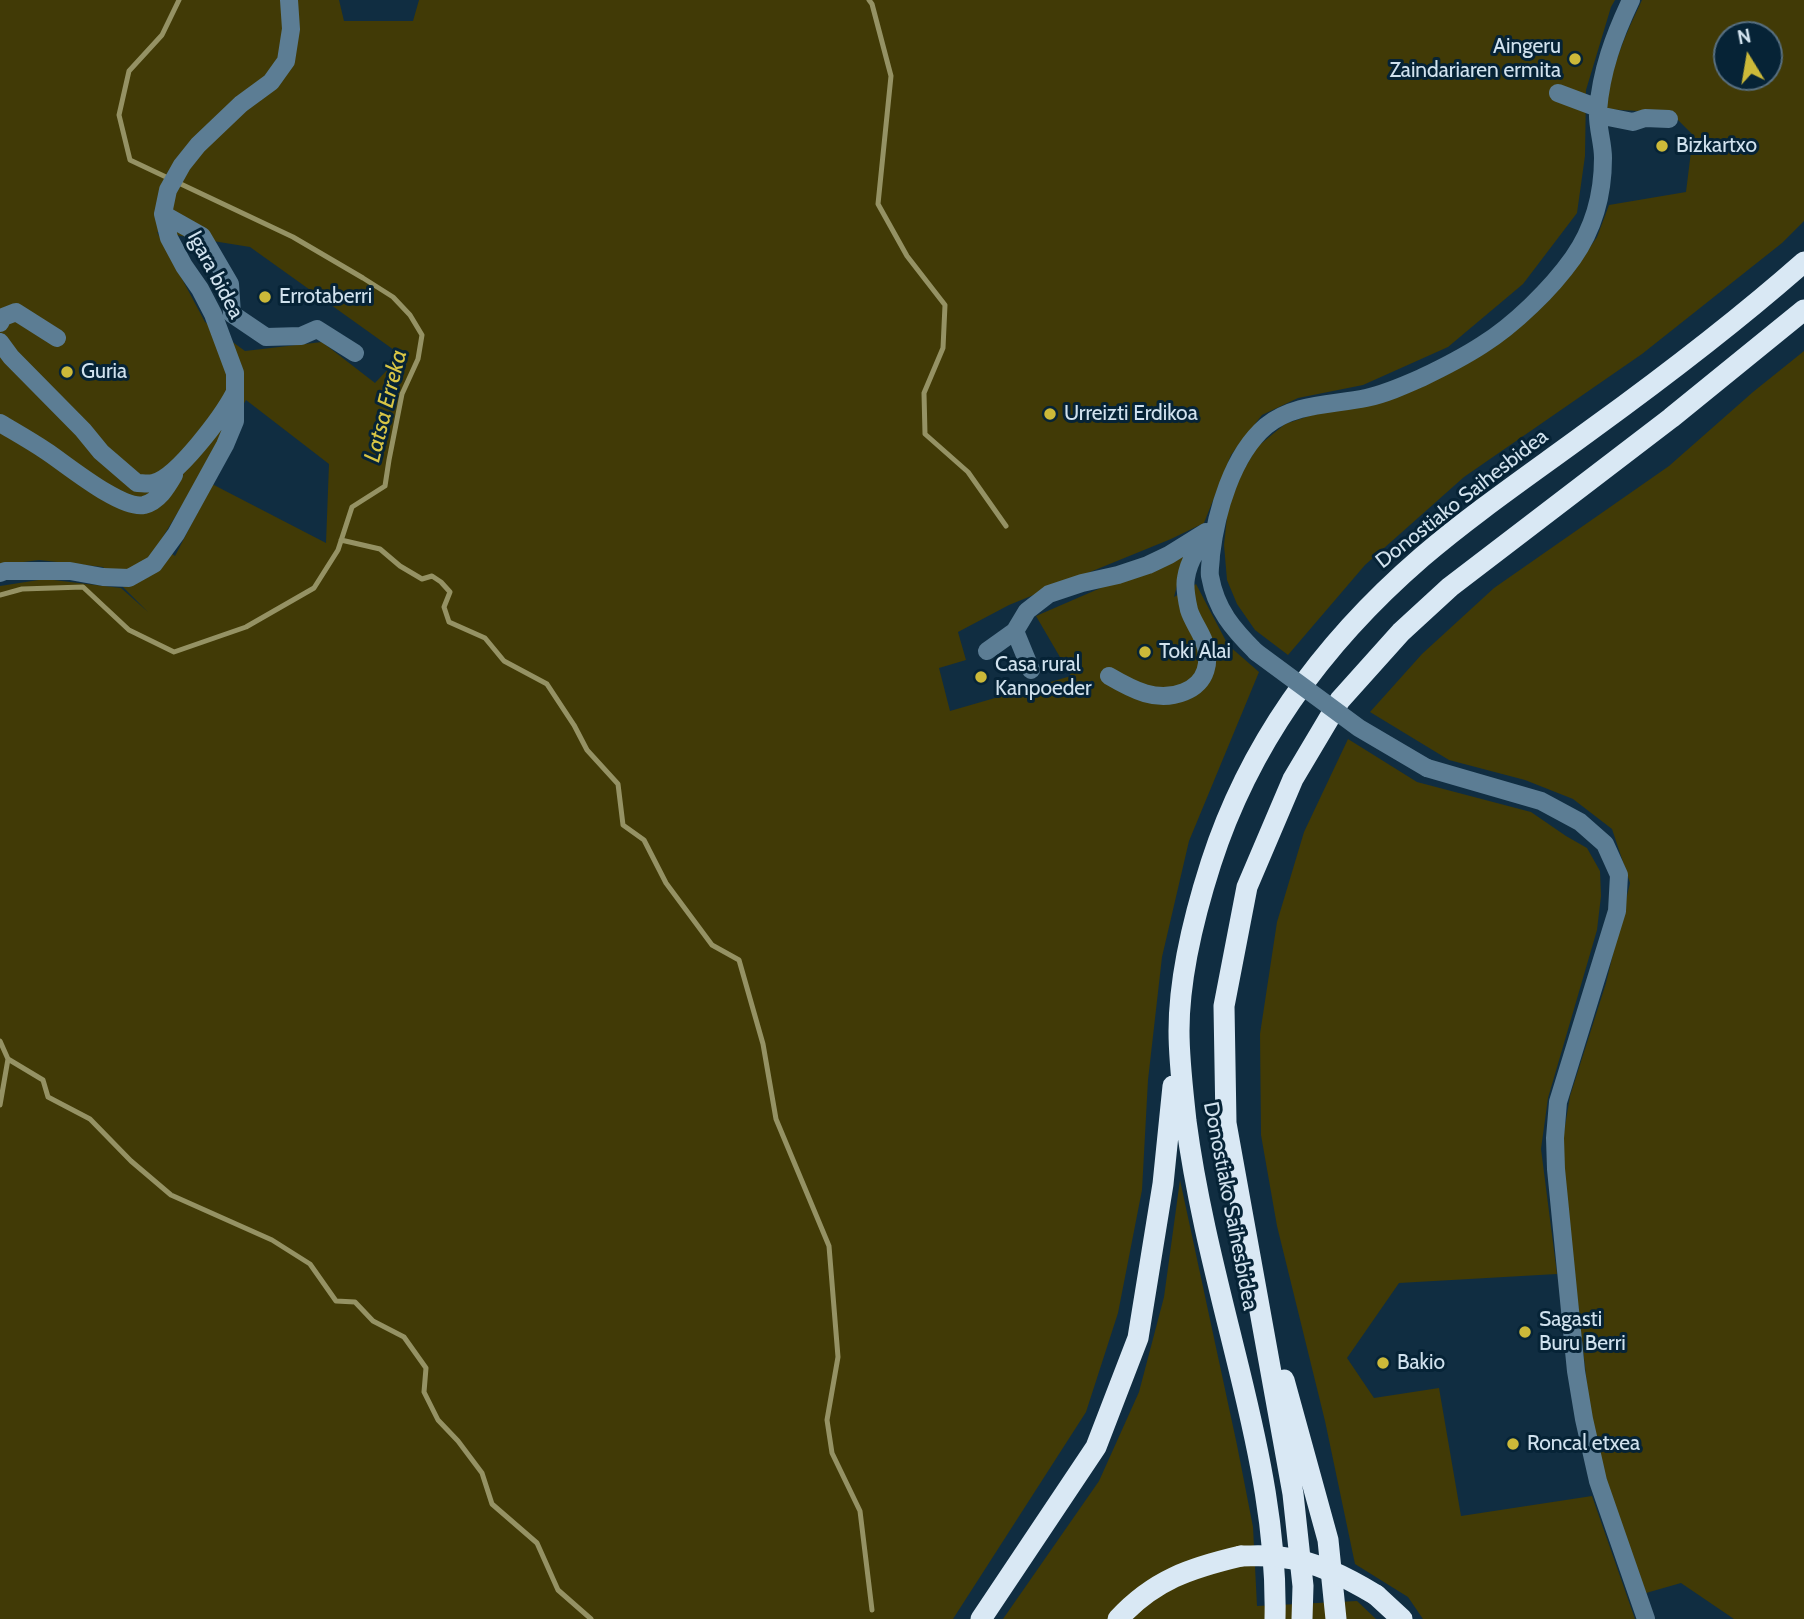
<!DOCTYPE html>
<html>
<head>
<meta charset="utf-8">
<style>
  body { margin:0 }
  #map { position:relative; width:1804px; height:1619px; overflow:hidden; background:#102d41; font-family:Cabin,sans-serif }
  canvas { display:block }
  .north { position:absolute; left:1713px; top:21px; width:70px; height:70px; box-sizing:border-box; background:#062336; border:2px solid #576f80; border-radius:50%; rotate:349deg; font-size:19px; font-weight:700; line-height:28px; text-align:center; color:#d1e2ee }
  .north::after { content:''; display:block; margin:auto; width:24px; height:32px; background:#ccb939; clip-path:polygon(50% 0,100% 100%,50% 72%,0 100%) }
</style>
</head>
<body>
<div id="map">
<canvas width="1804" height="1619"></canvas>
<div class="north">N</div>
</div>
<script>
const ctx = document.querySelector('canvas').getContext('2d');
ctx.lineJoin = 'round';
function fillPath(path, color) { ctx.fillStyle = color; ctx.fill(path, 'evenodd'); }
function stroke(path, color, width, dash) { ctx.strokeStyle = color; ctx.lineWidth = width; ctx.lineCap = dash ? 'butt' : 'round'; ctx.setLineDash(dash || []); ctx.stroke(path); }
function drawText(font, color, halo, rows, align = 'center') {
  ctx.font = font + ' Cabin,sans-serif'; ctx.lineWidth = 6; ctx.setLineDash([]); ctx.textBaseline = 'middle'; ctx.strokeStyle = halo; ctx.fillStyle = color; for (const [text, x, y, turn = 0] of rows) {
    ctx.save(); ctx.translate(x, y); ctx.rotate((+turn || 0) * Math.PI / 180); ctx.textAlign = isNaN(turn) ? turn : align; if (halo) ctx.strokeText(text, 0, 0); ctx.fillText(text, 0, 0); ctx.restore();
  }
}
const green = new Path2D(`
  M0,0H339L344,21H413L419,0H1615L1611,7L1586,90L1585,156L1577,213L1523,284L1448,347L1363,385L1298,398L1262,415L1231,455L1204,523L1171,539L1009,605L958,632L966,660L939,668L950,711L1071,676L1036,616L1186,551L1174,597L1196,584L1228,645L1259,672L1189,841L1162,957L1148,1080L1142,1190L1118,1313L1086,1412L953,1619H0V586L45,579L121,588L148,612L103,567L39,560L0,565ZM157,232L250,247L401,355L375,383L322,342L245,351L205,322ZM246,400L329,464L326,543L212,484L175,556L158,545Z
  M1642,0H1804V221L1782,243L1642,354L1464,477L1365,565L1288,655L1255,630L1237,604L1227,580L1224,545L1228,507L1242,473L1257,447L1285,424L1312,415L1384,402L1570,276L1597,237L1609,205L1686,192L1693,135L1671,113L1605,109C1610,70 1625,35 1642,0ZM1727,35H1769V77H1727Z
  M1804,351V1619H1734L1681,1583L1646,1593L1604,1476L1593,1439L1561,1150L1570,1096L1606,983L1630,883L1612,829L1573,799L1525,780L1449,760L1370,712L1422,654L1494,588L1669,466L1753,392Z
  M1348,739L1417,782L1531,812L1566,836L1587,848L1600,871L1601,896L1597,930L1548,1098L1541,1149L1557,1274L1399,1283L1347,1358L1374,1398L1439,1388L1461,1516L1592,1496L1635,1619H1423L1408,1597L1355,1564L1325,1421L1277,1226L1261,1135L1260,1034L1277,922L1304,832Z
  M1180,1180L1237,1445L1253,1527L1257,1606L1357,1601L1376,1619H1003L1099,1481L1139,1392L1164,1297Z`);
const stream = new Path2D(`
  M869,0L872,4L891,76L878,204L907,256L945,305L943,348L924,393L925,434L968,472L1006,526
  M341,540L380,549L400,566L422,579L432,576L441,582L450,592L444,607L449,622L485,638L504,661L547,684L574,725L587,750L618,784L623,825L644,840L666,883L712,945L739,960L763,1044L776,1119L829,1246L838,1357L827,1420L832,1453L860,1511L872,1610
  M0,595L22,589L83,587L129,630L174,652L246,627L314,588L338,550L352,507L385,486L389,460L402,394L418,359L422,335L410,315L393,297L363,278L293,237L130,160L119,115L129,71L162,35L179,0
  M0,1041L8,1059L0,1105
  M8,1059L43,1080L48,1097L90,1119L131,1161L171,1195L272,1240L310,1264L336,1301L355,1302L373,1321L404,1337L426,1368L424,1392L438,1420L458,1441L482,1473L492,1504L537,1543L558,1590L591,1619`);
const minor = new Path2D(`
  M1558,93L1598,108
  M1598,115L1633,122L1645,118L1669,119
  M163,214L202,236L230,284L232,314L266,337L301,336L317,329L355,353
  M0,323L3,317L16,312L57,338
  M0,342L11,357L83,430L101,452L137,483C142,483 148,484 153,483C177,478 223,415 234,394
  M0,423C15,432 31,441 46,451C66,464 121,510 144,505C159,501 167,487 174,475
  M0,573L5,571H70L103,577L129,578L154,564L176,534L225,445L235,421V373L213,314L200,289L184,266L169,238L163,214L168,190L182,165L198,145L241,104L271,82L286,61L291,29L289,0
  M1015,631L1031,670
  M987,651L1015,631L1027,611L1049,594L1082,583L1118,575L1148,565L1169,555L1206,532
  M1256,652C1233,629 1216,610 1210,576C1209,570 1211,562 1211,555C1216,513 1232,455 1266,426C1294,403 1333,405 1366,398C1385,394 1403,386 1421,378C1442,368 1462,358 1482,345C1514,325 1551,289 1573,258C1594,228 1603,194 1603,158C1603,142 1597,127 1598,111C1601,71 1614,36 1631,0
  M1109,676C1133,690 1157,703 1184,692C1207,683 1212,661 1203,639C1199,629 1192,620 1189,610C1187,601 1184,588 1186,578C1189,558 1202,541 1215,528
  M1427,768L1541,801L1580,822L1605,844L1619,875L1617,911L1558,1102L1555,1138L1556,1169L1576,1371L1584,1419L1598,1481L1646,1619`);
const highway = new Path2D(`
  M1284,1380L1328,1540L1336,1619
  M1376,1595L1402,1619
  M981,1619L1096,1447L1138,1338L1163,1184L1173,1086
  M1118,1619C1154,1580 1190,1568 1241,1556
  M1275,1619C1277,1533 1259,1451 1239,1369C1219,1287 1197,1205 1186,1121C1183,1092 1179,1061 1179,1031C1179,975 1194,916 1211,863C1250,742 1326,640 1422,557C1476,511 1535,471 1592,429C1665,376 1736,322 1804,262
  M1302,1619L1303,1586L1293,1494L1226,1123L1224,1006L1247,887L1293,779L1340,700L1401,632L1450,587L1671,418L1804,310`);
const minorBridge = new Path2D(`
  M1256,652L1359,728L1427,768`);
const highwayBridge = new Path2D(`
  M1241,1556C1254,1556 1267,1555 1280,1557C1315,1561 1346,1577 1376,1595`);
const markers = [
  [1575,59,7,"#ccb939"],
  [1662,146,7,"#ccb939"],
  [265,297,7,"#ccb939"],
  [67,372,7,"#ccb939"],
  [1050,414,7,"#ccb939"],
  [1145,652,7,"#ccb939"],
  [981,677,7,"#ccb939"],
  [1525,1332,7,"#ccb939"],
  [1383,1363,7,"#ccb939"],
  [1513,1444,7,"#ccb939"]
];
const poiNames = [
  ["Aingeru",1561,47,"right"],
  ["Zaindariaren ermita",1561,71,"right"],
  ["Bizkartxo",1676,146],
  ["Errotaberri",279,297],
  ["Guria",81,372],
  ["Urreizti Erdikoa",1064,414],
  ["Toki Alai",1159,652],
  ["Casa rural",995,665],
  ["Kanpoeder",995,689],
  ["Sagasti",1539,1320],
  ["Buru Berri",1539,1344],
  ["Bakio",1397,1363],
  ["Roncal etxea",1527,1444]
];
const streetNames = [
  ["Igara bidea",215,275,62],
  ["Donostiako Saihesbidea",1462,499,-38],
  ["Donostiako Saihesbidea",1230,1206,79]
];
const waterNames = [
  ["Latsa Erreka",386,406,-76]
];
fillPath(green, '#413a06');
stroke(stream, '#959264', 5);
stroke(minor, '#5c7d94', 18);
stroke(highway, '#d9e8f4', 21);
stroke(minorBridge, '#5c7d94', 18);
stroke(highwayBridge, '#d9e8f4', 21);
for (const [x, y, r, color] of markers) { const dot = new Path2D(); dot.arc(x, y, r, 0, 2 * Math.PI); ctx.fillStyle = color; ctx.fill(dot); stroke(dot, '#062336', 2.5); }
drawText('21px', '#d1e2ee', '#062336', poiNames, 'left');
drawText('21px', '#d1e2ee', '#062336', streetNames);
drawText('italic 23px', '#d8c545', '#062336', waterNames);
</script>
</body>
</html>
